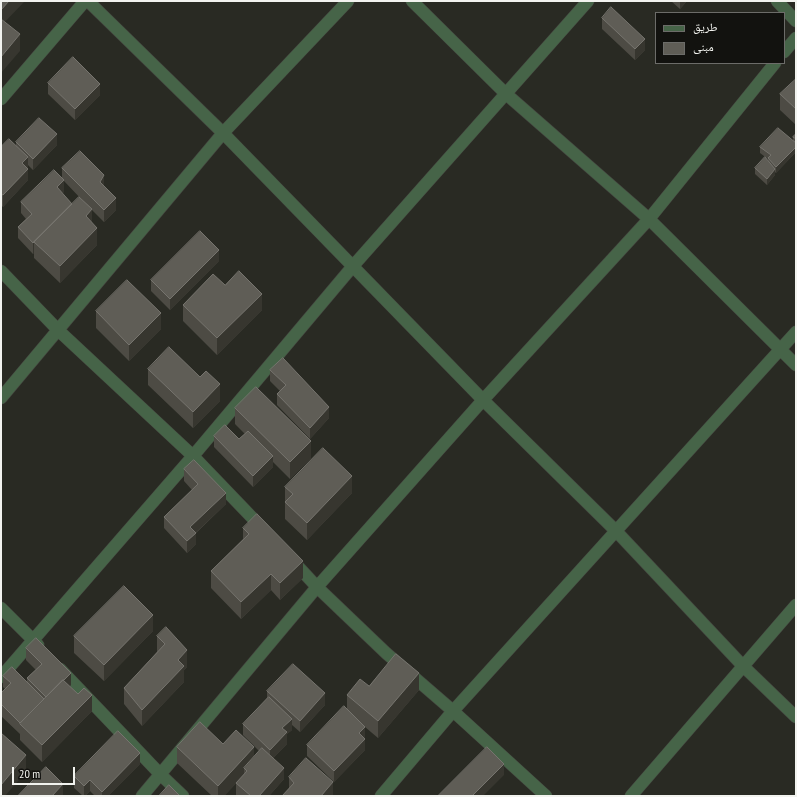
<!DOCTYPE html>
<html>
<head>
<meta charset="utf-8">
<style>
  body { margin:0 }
  #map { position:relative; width:797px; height:797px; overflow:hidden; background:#292a23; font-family:"PT Sans Narrow","Noto Naskh Arabic",sans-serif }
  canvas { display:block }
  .frame { position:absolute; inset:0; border:2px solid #f2f3ef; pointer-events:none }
  .legend { position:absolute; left:655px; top:12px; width:130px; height:52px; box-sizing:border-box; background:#12120f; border:1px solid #6c6c69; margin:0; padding:5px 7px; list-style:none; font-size:12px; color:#f2f3ef }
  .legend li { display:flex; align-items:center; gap:8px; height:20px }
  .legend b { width:20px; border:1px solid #6c6c69 }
  .scale { position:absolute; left:12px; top:767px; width:63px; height:18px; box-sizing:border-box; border:2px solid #f2f3ef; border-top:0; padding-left:5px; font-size:12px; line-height:14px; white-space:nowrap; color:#f2f3ef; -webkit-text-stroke:3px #12120f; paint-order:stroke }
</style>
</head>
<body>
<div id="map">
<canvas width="797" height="797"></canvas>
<div class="frame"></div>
<ul class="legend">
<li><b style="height:5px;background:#466448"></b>طريق</li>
<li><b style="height:11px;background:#5f5d56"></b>مبنى</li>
</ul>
<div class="scale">20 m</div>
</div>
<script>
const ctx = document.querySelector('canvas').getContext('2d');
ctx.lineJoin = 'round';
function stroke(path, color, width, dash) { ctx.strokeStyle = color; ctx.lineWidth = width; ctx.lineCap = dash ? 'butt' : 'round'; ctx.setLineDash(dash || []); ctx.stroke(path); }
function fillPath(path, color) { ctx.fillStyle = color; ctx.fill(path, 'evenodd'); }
const minor = new Path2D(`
  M88,1L223,133L483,400L616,531L743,666L796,717
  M412,1L505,93L649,219L796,365
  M777,1L796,21
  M784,52L796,38
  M1,99L85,1
  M1,271L58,330L193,456L263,529
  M1,398L223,133L348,1
  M292,560L317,587L386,653L453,711L546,796
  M1,608L38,645
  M60,669L161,775L183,796
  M1,677L193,456L353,266L588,1
  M142,796L317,587L483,400L649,219L775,63
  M381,796L453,711L796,332
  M631,796L796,605`);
const wall = new Path2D(`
  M671,1H687L680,9Z
  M602,18L645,50L635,60L602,29Z
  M796,79V125L780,110V94Z
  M48,83L100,95L75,120L48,94Z
  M796,134V152L776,173L775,172V175L767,185L755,174V168L768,161V159L760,153V147L793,140V137Z
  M16,142L57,145L33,170L28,165V180L3,207L1,205V147L16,146Z
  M62,168L104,186L116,210L104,222L92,210V223L97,245L60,283L34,258V254H33L18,238V227L26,219L21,213V202L62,179ZM64,181L83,201L72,204L62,193L64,192Z
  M219,261L170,310L151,291V280Z
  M225,285L262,310L217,355L183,321V305Z
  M96,311L161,329L129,361L96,328Z
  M148,369L220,401L193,428L148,385Z
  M270,370L329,418L310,439L277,405V394L280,391L270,381Z
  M235,408L311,458L290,479L273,462V467L253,487L214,447V436L239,439L245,434L235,424Z
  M184,469L226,504L196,533V544L187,553L164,528V517L192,490L184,481Z
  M285,487L352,493L307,540L285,519Z
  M243,528L303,578L280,600L271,590L241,619L211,588V571L243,539Z
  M153,631L104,681L74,653V636Z
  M157,636L187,667L184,670V682L142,726L124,704V688L157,652Z
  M26,648L71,685L70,686L92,711L42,762L20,740V734L1,716V693L5,689L3,687V676L27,682V678L36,670L26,660Z
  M369,686L419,690L378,738L365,727V750L334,782L307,756V745L347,709V695Z
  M267,691L325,705L300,732L292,725V730L287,734V744L273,758L284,779L269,796H238L236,795V783L242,777L224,796H212L177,763V747L223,744L254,757L259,751L243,735V724L267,698Z
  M140,764L108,796H95L90,791L85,796H83L74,788V776Z
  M289,777L333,794L331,796H282L289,789Z`);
const shadedWall = new Path2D(`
  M9,1H25L1,26V10Z
  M680,1H687L680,9Z
  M20,34V51L1,73V57Z
  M645,39V50L635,60V49Z
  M100,84V95L75,120V109Z
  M57,134V145L33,170V159Z
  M796,147V152L776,173V167Z
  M28,157V168L22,174V163Z
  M28,169V180L3,207V195Z
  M775,169V175L767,185V179Z
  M104,175V187L100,182Z
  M64,180V192L57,199V187Z
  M116,198V210L104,222V210Z
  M92,209V226L86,216Z
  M97,228V245L60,283V266Z
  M34,242V254H33V243Z
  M219,250V261L170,310V299Z
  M262,294V310L217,355V338Z
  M161,313V329L129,361V345Z
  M220,384V401L193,428V412Z
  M329,407V418L310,439V428Z
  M311,441V458L290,479V462Z
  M273,456V467L253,487V476Z
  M352,476V493L307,540V523Z
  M226,493V504L190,538V527Z
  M196,533V544L187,553V541Z
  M303,561V578L280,600V583Z
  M271,574V590L241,619V602Z
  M153,615V631L104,681V665Z
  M187,650V667L184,670V682L142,726V710L178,660Z
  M71,673V685L47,709V698Z
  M419,673V690L378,738V721Z
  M325,693V705L300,732V721Z
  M92,695V711L42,762V745Z
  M292,719V730L287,734V744L270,761V750L282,728Z
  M365,727V738L359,744V733Z
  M365,739V750L334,782V771Z
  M254,747V764L244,768V775L224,796H218V786Z
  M140,753V764L108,796H102V792Z
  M26,755V772L5,796H1V785Z
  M504,764V775L483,796H472Z
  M284,768V779L269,796H259Z
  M90,780V791L85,796H84V786Z
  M333,782V794L331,796H321Z
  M63,784V796H52Z`);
const building = new Path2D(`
  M1,1H9L1,10Z
  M611,7L645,39L635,49L602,18Z
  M1,19L20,34L1,57Z
  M73,57L100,84L75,109L48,83Z
  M796,79V109L780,94Z
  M39,118L57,134L33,159L16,142Z
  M778,128L796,143V147L776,167L768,158L771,155L760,147Z
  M796,134V139L793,137Z
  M9,139L28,157L22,163L28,169L3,195L1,194V147Z
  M80,151L104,175L100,182L116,198L104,210L62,168Z
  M765,157L775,169L767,179L755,168Z
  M54,170L64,180L57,187L72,204L33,243L18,227L32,214L21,202Z
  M79,197L92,209L86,216L97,228L60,266L34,242Z
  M200,231L219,250L170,299L151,280Z
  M239,271L262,294L217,338L183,305L213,274L225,285Z
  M127,280L161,313L129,345L96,311Z
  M169,347L200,377L206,371L220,384L193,412L148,369Z
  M283,358L329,407L310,428L277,394L286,385L270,370Z
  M256,387L311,441L290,462L235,408Z
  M225,425L239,439L248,431L273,456L253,476L214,436Z
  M323,448L352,476L307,523L285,502L293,494L285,487Z
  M194,460L226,493L190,527L196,533L187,541L164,517L198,484L184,469Z
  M257,514L303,561L280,583L271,574L241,602L211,571L249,534L243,528Z
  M124,586L153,615L104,665L74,636Z
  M166,627L187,650L178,660L184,666L142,710L124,688L165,644L157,636Z
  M36,638L71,673L64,680H63L46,697L27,678L42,664L26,648Z
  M396,654L419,673L378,721L347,695L360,679L369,686Z
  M293,664L325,693L300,721L267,691Z
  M12,667L44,699L20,723L1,704V693L11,683L3,676Z
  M63,680L78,694L84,688L92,695L42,745L20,724Z
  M269,697L292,719L282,728L287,732L270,750L243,724Z
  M344,706L365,727L359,733L365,739L334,771L307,745Z
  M200,722L223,744L236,730L254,747L218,786L177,747Z
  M118,731L140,753L102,792L90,780L84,786L74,776Z
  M1,733L26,755L1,785Z
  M487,747L504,764L472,796H438Z
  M262,748L284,768L259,796H251L236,783L247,771L244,768Z
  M306,758L333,782L321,796H282L294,783L289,777Z
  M46,767L63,784L52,796H18Z
  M169,785L180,796H159Z`);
stroke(minor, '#454640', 13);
stroke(minor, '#466448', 12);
fillPath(wall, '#4d4b44');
fillPath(shadedWall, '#37362f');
fillPath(building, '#5f5d56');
stroke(building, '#76746e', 1);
</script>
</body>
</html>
